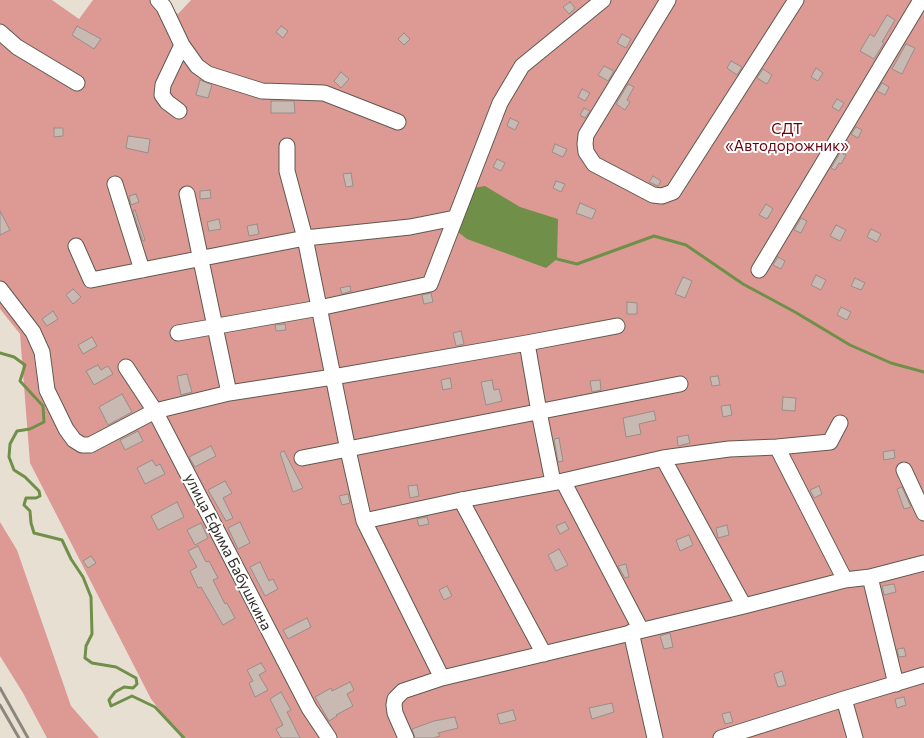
<!DOCTYPE html>
<html>
<head>
<meta charset="utf-8">
<style>
	body { margin:0 }
	canvas { display:block; background:#e8dfd3 }
</style>
</head>
<body>
<canvas width="924" height="738"></canvas>
<script>
const g = document.querySelector('canvas').getContext('2d');
g.lineJoin = 'round';
function fillPath(path, color) {
  g.fillStyle = color;
  g.fill(path, 'evenodd');
}
function toPath(rows) {
  const path = new Path2D();
  for (const r of rows) {
    path.moveTo(r[0], r[1]);
    for (let i = 2; i < r.length; i += 2) path.lineTo(r[i], r[i + 1]);
  }
  return path;
}
function stroke(path, color, width, dash) {
  g.strokeStyle = color;
  g.lineWidth = width;
  g.lineCap = dash ? 'butt' : 'round';
  g.setLineDash(dash || []);
  g.stroke(path);
}
function drawText(font, color, halo, rows, align = 'center') {
  g.font = font + ' Commissioner,sans-serif';
  g.lineWidth = 4;
  g.setLineDash([]);
  g.textBaseline = 'middle';
  g.strokeStyle = halo;
  g.fillStyle = color;
  for (const [text, x, y, turn = 0] of rows) {
    g.save();
    g.translate(x, y);
    g.rotate((+turn || 0) * Math.PI / 180);
    g.textAlign = isNaN(turn) ? turn : align;
    if (halo) g.strokeText(text, 0, 0);
    g.fillText(text, 0, 0);
    g.restore();
  }
}
const green = toPath([
	[0,0,52,0,79,19,93,0,157,0,178,14,191,0,924,0,924,738,182,738,151,699,30,463,20,334,0,309],
	[0,522,17,550,71,706,99,738,47,738,23,693,0,656]
]);
const water = toPath([
	[485,186,520,207,558,219,557,259,546,268,467,239,458,232,473,188]
]);
const stream = toPath([
	[557,259,577,264,654,236,686,245,743,284,795,312,850,345,891,363,924,372],
	[0,353,14,357,25,365,20,381,43,406,44,422,30,429,17,431,10,444,9,457,14,470,25,477,39,491,40,496,36,498,26,498,24,505,30,511,31,523,34,533,62,540,71,559,83,577,91,597,92,634,86,646,85,658,92,663,116,667,136,678,137,684,133,688,124,687,115,692,109,700,111,706,132,696,155,707,184,738]
]);
const building = toPath([
	[570,2,575,8,569,14,563,7,570,2],
	[887,15,895,20,882,42,884,43,874,59,860,51,870,34,874,37,887,15],
	[77,26,101,39,94,49,72,35,77,26],
	[281,26,288,31,283,38,276,32,281,26],
	[404,33,410,39,404,45,398,39,404,33],
	[622,34,631,39,626,48,617,43,622,34],
	[906,44,915,48,902,74,892,69,906,44],
	[731,61,742,67,737,75,727,68,731,61],
	[604,66,614,71,608,81,598,75,604,66],
	[816,68,823,73,818,81,811,77,816,68],
	[763,69,772,75,767,84,757,78,763,69],
	[341,72,349,79,341,88,334,81,341,72],
	[200,80,212,85,208,98,196,95,200,80],
	[882,83,889,87,885,95,877,91,882,83],
	[628,84,634,87,627,100,630,102,625,110,616,104,628,84],
	[582,89,590,93,585,101,578,97,582,89],
	[837,99,844,103,839,111,832,107,837,99],
	[271,101,294,101,295,113,271,113,271,101],
	[584,108,590,111,585,118,580,115,584,108],
	[510,118,519,122,515,130,507,126,510,118],
	[856,127,862,130,858,138,851,134,856,127],
	[54,128,63,128,63,136,54,137,54,128],
	[128,136,150,139,148,153,126,148,128,136],
	[847,141,849,142,843,154,846,155,841,164,839,163,835,170,831,168,847,141],
	[555,144,567,149,563,157,552,152,555,144],
	[497,159,505,163,501,171,493,167,497,159],
	[351,173,353,186,346,187,343,174,351,173],
	[653,176,661,181,658,186,649,182,653,176],
	[556,181,565,184,561,192,553,188,556,181],
	[210,190,211,198,200,199,200,191,210,190],
	[136,194,139,202,131,205,129,196,136,194],
	[580,203,596,210,592,219,576,213,580,203],
	[766,204,773,209,767,219,759,215,766,204],
	[135,210,145,240,143,241,133,211,135,210],
	[0,211,10,230,0,235,0,211],
	[801,218,807,221,801,233,794,230,801,218],
	[219,219,221,229,209,231,207,222,219,219],
	[257,224,259,234,249,236,247,226,257,224],
	[836,225,846,230,840,241,830,236,836,225],
	[871,229,881,234,877,242,867,237,871,229],
	[778,257,785,261,781,269,773,265,778,257],
	[816,275,826,280,821,290,811,285,816,275],
	[683,277,692,281,685,298,675,294,683,277],
	[855,278,865,283,861,290,851,286,855,278],
	[350,286,351,291,342,294,340,288,350,286],
	[73,289,81,297,73,304,66,295,73,289],
	[431,293,433,302,424,304,422,295,431,293],
	[627,302,637,303,637,314,627,314,627,302],
	[841,307,851,312,847,320,837,315,841,307],
	[53,311,58,319,47,326,42,319,53,311],
	[285,324,286,330,276,331,275,325,285,324],
	[461,331,464,344,456,346,453,333,461,331],
	[92,337,97,346,83,354,78,345,92,337],
	[98,365,101,370,108,366,113,374,94,385,86,371,98,365],
	[187,374,192,392,181,395,177,376,187,374],
	[718,376,720,385,712,386,710,377,718,376],
	[450,378,452,388,443,390,441,380,450,378],
	[492,380,494,390,499,389,502,401,486,405,481,382,492,380],
	[600,380,601,390,592,392,590,381,600,380],
	[122,394,132,412,108,425,99,407,122,394],
	[783,397,796,398,795,411,782,410,783,397],
	[730,405,732,415,723,417,721,406,730,405],
	[654,411,656,420,639,424,641,434,626,437,623,418,654,411],
	[138,431,143,441,125,450,120,440,138,431],
	[688,435,690,443,678,446,677,437,688,435],
	[559,438,563,461,558,462,554,439,559,438],
	[211,446,216,456,195,467,189,457,211,446],
	[894,450,895,458,884,460,883,452,894,450],
	[284,451,303,488,293,492,280,453,284,451],
	[152,460,156,466,160,464,165,474,145,484,137,468,152,460],
	[225,481,232,493,223,498,233,518,226,521,208,490,225,481],
	[417,485,419,496,410,498,408,486,417,485],
	[819,486,822,494,814,498,810,490,819,486],
	[902,487,911,507,904,509,897,489,902,487],
	[348,494,350,503,342,505,339,496,348,494],
	[177,502,184,517,158,530,151,516,177,502],
	[427,517,429,524,419,526,417,519,427,517],
	[240,522,250,543,238,549,228,528,240,522],
	[565,522,569,529,560,534,556,526,565,522],
	[201,523,208,538,195,545,187,530,201,523],
	[727,525,729,535,718,538,716,528,727,525],
	[689,535,693,545,680,551,676,540,689,535],
	[198,546,206,562,209,561,218,578,213,580,225,604,227,603,235,618,223,625,201,587,198,588,190,571,197,567,188,551,198,546],
	[559,549,568,565,556,571,548,555,559,549],
	[91,556,96,563,88,568,83,561,91,556],
	[260,562,269,581,273,579,278,589,265,596,250,567,260,562],
	[626,564,629,577,625,578,618,566,626,564],
	[894,584,896,592,884,595,882,586,894,584],
	[447,586,452,596,444,600,439,590,447,586],
	[307,618,311,627,288,639,283,630,307,618],
	[670,633,673,647,664,649,660,636,670,633],
	[904,648,906,656,899,657,897,649,904,648],
	[261,663,266,671,259,675,268,690,255,697,249,683,253,681,247,670,261,663],
	[782,671,786,685,778,687,774,674,782,671],
	[350,682,354,690,347,694,353,706,336,715,337,716,329,721,315,697,331,688,332,691,350,682],
	[281,692,291,710,287,712,300,738,281,738,276,729,283,725,270,699,281,692],
	[904,697,906,705,897,708,895,699,904,697],
	[612,703,614,712,592,719,589,708,612,703],
	[513,710,516,720,500,724,497,714,513,710],
	[730,712,733,722,725,724,722,714,730,712],
	[455,717,458,728,438,733,440,736,433,738,415,738,412,729,434,721,455,717]
]);
const minor = toPath([
	[158,0,164,7,182,45,163,85,162,95,167,102,179,111],
	[668,0,586,135,585,144,586,152,594,164,653,195,662,196,673,192,796,0],
	[0,32,17,47,77,83],
	[182,45,197,66,208,74,262,91,324,93,398,122],
	[287,146,287,171,305,238,410,227,455,218],
	[115,184,142,270],
	[187,194,229,393],
	[76,246,91,280,305,238,348,450,364,521,442,678],
	[759,270,921,0],
	[0,289,33,332,42,352,47,390,66,429,74,440,82,445,90,445,155,411,229,393,333,377,527,343,617,326],
	[178,333,319,308,430,284,500,103,522,66,603,0],
	[527,343,539,412,553,482],
	[126,367,155,411,309,708,329,738],
	[777,447,845,580],
	[302,458,680,384],
	[663,458,744,606],
	[904,470,924,513],
	[563,481,641,630],
	[461,500,544,654],
	[364,521,461,500,563,481,663,458,729,449,777,447,830,442,840,423],
	[870,577,896,684],
	[631,632,655,738],
	[844,699,855,738],
	[406,738,395,713,394,705,395,699,403,691,442,678,744,606,845,580,870,577,924,563],
	[721,738,844,699,924,675]
]);
const rail = toPath([
	[0,688,28,738],
	[0,705,19,738]
]);
const parkNames = [
	["СДТ",787,129],
	["«Автодорожник»",787,146]
];
const streetNames = [
	["улица Ефима Бабушкина",228,552,63]
];
fillPath(green, '#dd9a95');
fillPath(water, '#70904a');
stroke(stream, '#70904a', 3);
fillPath(building, '#c8bab3');
stroke(building, '#9a8d86', 1);
stroke(minor, '#61594f', 17);
stroke(minor, '#fff', 15);
stroke(rail, '#8c867e', 3);
drawText('15px', '#69000e', '#fff', parkNames);
drawText('15px', '#312d29', '#fff', streetNames);
</script>
</body>
</html>
